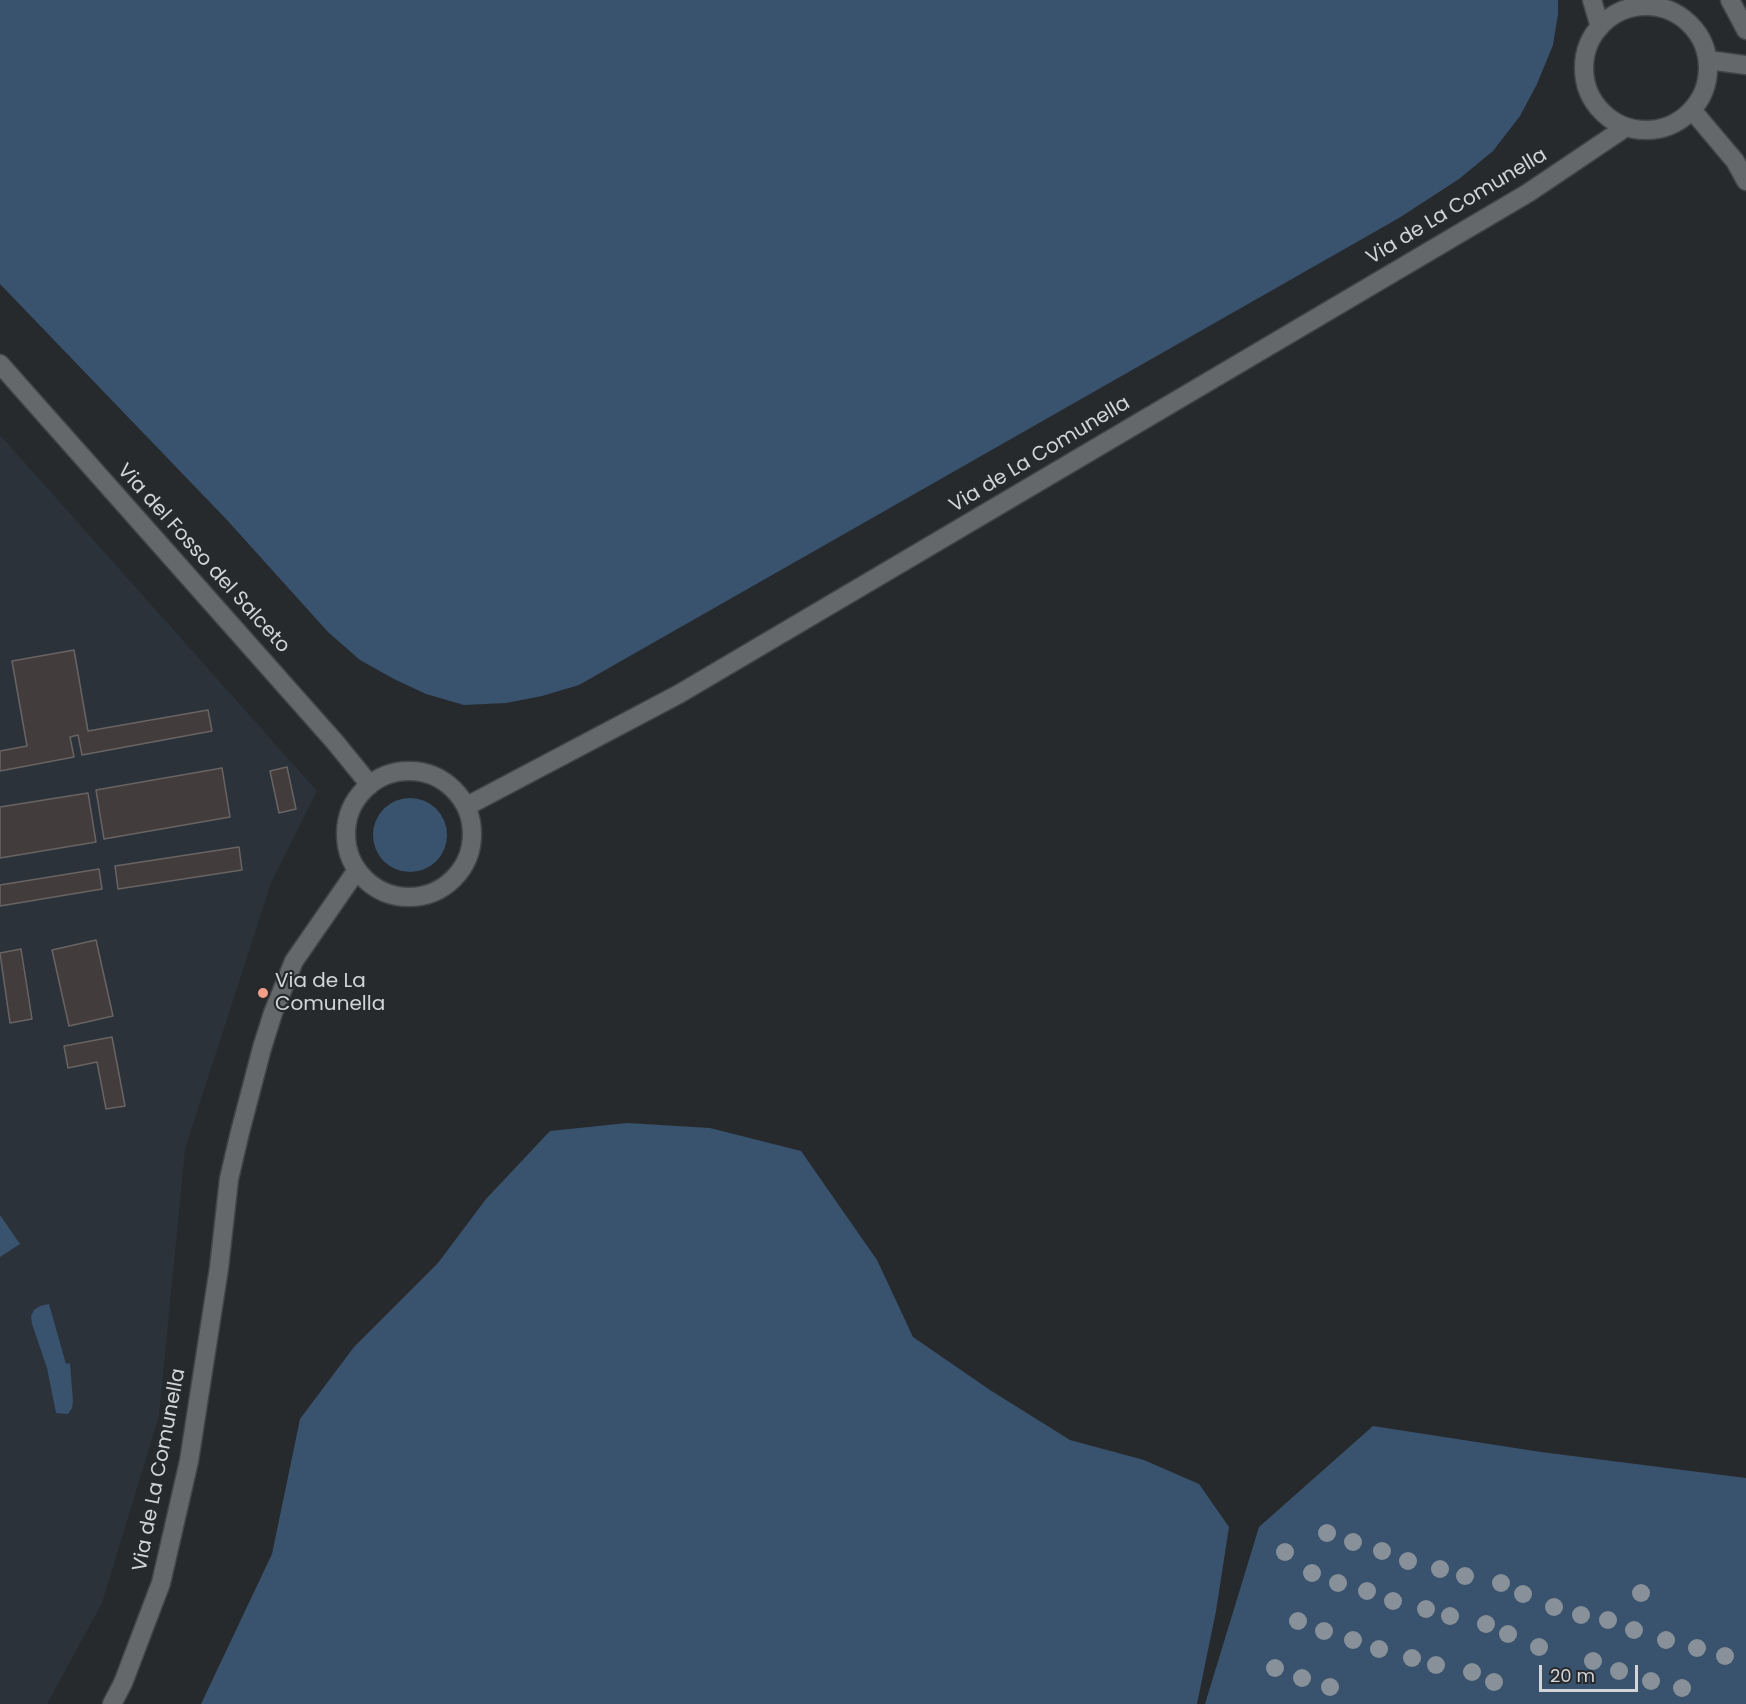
<!DOCTYPE html>
<html>
<head>
<meta charset="utf-8">
<style>
	body { margin:0 }
	#map { position:relative; width:1746px; height:1704px; overflow:hidden; background:#272a2d; font-family:Poppins,sans-serif }
	canvas { display:block }
	.scale { position:absolute; left:1539px; top:1665px; width:99px; height:27px; box-sizing:border-box; border:3px solid #d3d4d7; border-top:0; padding-left:8px; font-size:18px; line-height:21px; white-space:nowrap; color:#d3d4d7; -webkit-text-stroke:4px #272a2d; paint-order:stroke }
</style>
</head>
<body>
<div id="map">
<canvas width="1746" height="1704"></canvas>
<div class="scale">20 m</div>
</div>
<script>
const g = document.querySelector('canvas').getContext('2d');
g.lineJoin = 'round';
function fillPath(path, color) {
  g.fillStyle = color;
  g.fill(path, 'evenodd');
}
function toPath(rows) {
  const path = new Path2D();
  for (const r of rows) {
    if (r.length === 3) {
      path.moveTo(r[0] + r[2], r[1]);
      path.arc(r[0], r[1], r[2], 0, 2 * Math.PI);
      continue;
    }
    path.moveTo(r[0], r[1]);
    for (let i = 2; i < r.length; i += 2) path.lineTo(r[i], r[i + 1]);
  }
  return path;
}
function stroke(path, color, width, dash) {
  g.strokeStyle = color;
  g.lineWidth = width;
  g.lineCap = dash ? 'butt' : 'round';
  g.setLineDash(dash || []);
  g.stroke(path);
}
function drawText(font, color, halo, rows, align = 'center') {
  g.font = font + ' Poppins,sans-serif';
  g.lineWidth = 4.5;
  g.setLineDash([]);
  g.textBaseline = 'middle';
  g.strokeStyle = halo;
  g.fillStyle = color;
  for (const [text, x, y, turn = 0] of rows) {
    g.save();
    g.translate(x, y);
    g.rotate((+turn || 0) * Math.PI / 180);
    g.textAlign = isNaN(turn) ? turn : align;
    if (halo) g.strokeText(text, 0, 0);
    g.fillText(text, 0, 0);
    g.restore();
  }
}
const built = toPath([
	[0,435,317,791,271,883,185,1149,159,1416,102,1603,47,1704,0,1704]
]);
const green = toPath([
	[0,0,1558,0,1558,14,1553,45,1537,84,1520,116,1493,151,1459,179,1399,218,579,685,542,696,506,703,464,705,426,694,394,679,360,660,328,632,227,520,0,284],
	[410,835,37],
	[627,1123,710,1128,801,1151,877,1260,913,1337,990,1390,1070,1440,1144,1460,1199,1484,1229,1527,1216,1611,1197,1704,201,1704,272,1554,300,1419,354,1347,438,1263,486,1199,550,1131],
	[0,1215,20,1244,0,1257],
	[49,1304,66,1364,70,1363,73,1401,72,1408,68,1414,56,1413,47,1368,32,1324,31,1316,34,1310,40,1306],
	[1373,1426,1541,1452,1746,1478,1746,1704,1205,1704,1259,1527]
]);
const building = toPath([
	[74,650,88,731,208,710,212,731,82,755,78,735,70,737,74,757,0,771,0,751,27,746,12,661,74,650],
	[287,767,296,809,279,813,270,771,287,767],
	[222,768,230,817,104,839,96,790,222,768],
	[88,793,96,842,0,858,0,807,88,793],
	[239,847,242,870,118,889,115,866,239,847],
	[99,869,102,889,0,906,0,885,99,869],
	[96,940,113,1016,69,1026,52,950,96,940],
	[21,949,32,1019,10,1023,0,953,21,949],
	[112,1037,125,1106,106,1109,97,1062,68,1068,64,1046,112,1037]
]);
const minor = toPath([
	[1592,0,1600,27],
	[1730,0,1746,30],
	[1646,68,62],
	[1708,60,1746,65],
	[1692,110,1735,161,1746,181],
	[0,364,335,742,370,785],
	[409,834,63],
	[467,806,679,694,1528,193,1626,127],
	[112,1704,123,1683,161,1583,189,1461,219,1268,229,1179,240,1132,262,1048,273,1013,294,961,357,870]
]);
const trees = [
	[1327,1533],
	[1353,1542],
	[1382,1551],
	[1285,1552],
	[1408,1561],
	[1440,1569],
	[1312,1573],
	[1465,1576],
	[1338,1583],
	[1501,1583],
	[1367,1591],
	[1641,1593],
	[1523,1594],
	[1393,1601],
	[1554,1607],
	[1426,1609],
	[1581,1615],
	[1450,1616],
	[1608,1620],
	[1298,1621],
	[1486,1624],
	[1634,1630],
	[1324,1631],
	[1508,1634],
	[1353,1640],
	[1666,1640],
	[1539,1647],
	[1697,1648],
	[1379,1649],
	[1725,1656],
	[1412,1658],
	[1593,1661],
	[1436,1665],
	[1275,1668],
	[1619,1671],
	[1472,1672],
	[1302,1678],
	[1651,1681],
	[1494,1682],
	[1330,1687],
	[1682,1688]
];
const markers = [
	[263,993,6,"#f49e87"]
];
const streetNames = [
	["Via de La Comunella",1457,207,-31],
	["Via de La Comunella",1040,455,-31],
	["Via del Fosso del Salceto",203,559,48],
	["Via de La Comunella",160,1470,-79]
];
const poiNames = [
	["Via de La",275,982],
	["Comunella",275,1005]
];
fillPath(built, '#2b323a');
fillPath(green, '#39526d');
fillPath(building, '#423d3c');
stroke(building, '#696463', 1.5);
stroke(minor, '#434447', 21);
stroke(minor, '#64686b', 18);
g.fillStyle = '#88919a';
for (const [x, y] of trees) {
  g.beginPath();
  g.arc(x, y, 9, 0, 2 * Math.PI);
  g.fill();
}
for (const [x, y, r, color] of markers) {
  const dot = new Path2D();
  dot.arc(x, y, r, 0, 2 * Math.PI);
  g.fillStyle = color;
  g.fill(dot);
  stroke(dot, '#272a2d', 2);
}
drawText('20px', '#d3d4d7', '#272a2d', streetNames);
drawText('20px', '#d3d4d7', '#272a2d', poiNames, 'left');
</script>
</body>
</html>
